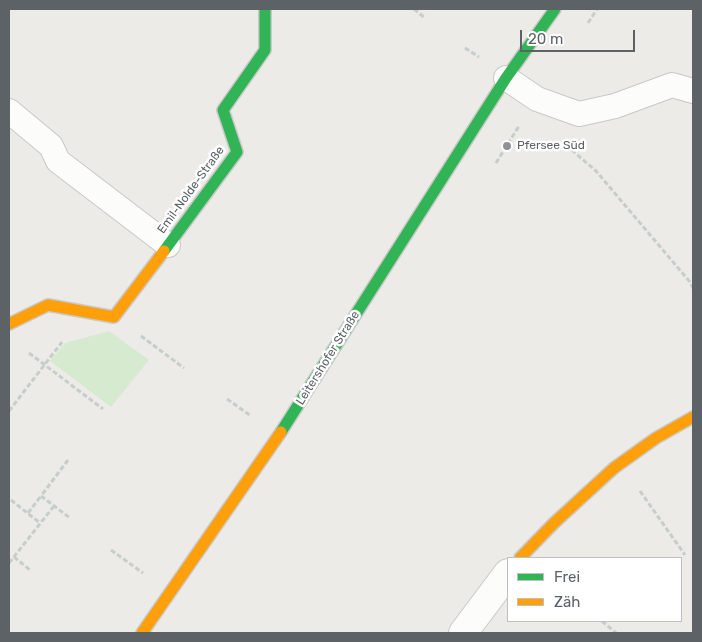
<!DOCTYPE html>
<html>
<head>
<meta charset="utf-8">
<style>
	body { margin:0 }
	#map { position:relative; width:702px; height:642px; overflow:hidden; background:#edebe7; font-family:Rubik,sans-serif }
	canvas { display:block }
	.frame { position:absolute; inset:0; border:10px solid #5c6266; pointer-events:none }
	.legend { position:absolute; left:507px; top:557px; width:175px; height:65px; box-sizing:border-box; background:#fff; border:1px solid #bec0c2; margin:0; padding:6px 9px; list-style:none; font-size:15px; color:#5c6266 }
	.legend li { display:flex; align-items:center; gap:10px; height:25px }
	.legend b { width:25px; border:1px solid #bec0c2 }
	.scale { position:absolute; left:520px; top:30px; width:115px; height:22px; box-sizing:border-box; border:2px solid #5c6266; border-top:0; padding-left:6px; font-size:15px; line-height:18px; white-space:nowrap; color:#5c6266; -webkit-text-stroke:4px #fff; paint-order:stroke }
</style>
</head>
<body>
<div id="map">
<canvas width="702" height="642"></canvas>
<div class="frame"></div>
<ul class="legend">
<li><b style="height:6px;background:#30b455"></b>Frei</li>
<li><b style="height:6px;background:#ff9f0a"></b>Zäh</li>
</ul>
<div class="scale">20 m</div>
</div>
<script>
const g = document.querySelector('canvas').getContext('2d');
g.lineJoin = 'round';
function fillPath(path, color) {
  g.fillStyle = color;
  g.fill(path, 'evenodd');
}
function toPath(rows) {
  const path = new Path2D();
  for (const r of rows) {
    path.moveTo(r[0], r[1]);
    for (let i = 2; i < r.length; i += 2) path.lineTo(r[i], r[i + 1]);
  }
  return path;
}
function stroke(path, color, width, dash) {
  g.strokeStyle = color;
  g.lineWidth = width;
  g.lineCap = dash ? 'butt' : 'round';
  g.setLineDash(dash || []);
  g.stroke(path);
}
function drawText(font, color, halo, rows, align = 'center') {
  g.font = font + ' Rubik,sans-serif';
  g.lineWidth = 5;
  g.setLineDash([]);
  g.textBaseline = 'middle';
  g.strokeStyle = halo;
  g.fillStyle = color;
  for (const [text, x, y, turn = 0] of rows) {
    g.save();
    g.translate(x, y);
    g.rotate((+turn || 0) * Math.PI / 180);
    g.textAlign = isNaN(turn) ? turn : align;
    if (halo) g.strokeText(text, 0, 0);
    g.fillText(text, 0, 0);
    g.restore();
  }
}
const green = toPath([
	[109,331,149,360,111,407,50,361,65,343]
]);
const path = toPath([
	[414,9,425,18],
	[588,23,597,9],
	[465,48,479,57],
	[566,145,596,171,690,282,693,288],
	[496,163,519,126],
	[141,336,184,368],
	[29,353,103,409],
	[227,399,251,416],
	[9,411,62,342],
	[68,460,41,496,70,518],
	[640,491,685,555],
	[11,500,40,523],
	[28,513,41,496],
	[111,550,143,573],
	[14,557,30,570],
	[9,563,54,506],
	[602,621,616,633]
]);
const lane = toPath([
	[506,78,537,99,579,114,615,106,672,85,693,91],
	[9,111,51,146,58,161,168,245]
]);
const street = toPath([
	[463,633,508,573]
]);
const fast = toPath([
	[164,251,237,152,223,110,265,50,265,9],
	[281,432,506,78,555,9]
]);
const slow = toPath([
	[9,324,48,305,114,317,164,251],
	[520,558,554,523,614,468,656,438,693,417],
	[142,633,281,432]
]);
const markers = [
	[507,146,5,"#8f9293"]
];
const poiNames = [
	["Pfersee Süd",517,146]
];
const streetNames = [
	["Emil-Nolde-Straße",191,190,-54],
	["Leitershofer Straße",328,358,-58]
];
fillPath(green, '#d6ead0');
stroke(lane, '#c8c8c7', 26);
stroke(street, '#c8c8c7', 30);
stroke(fast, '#c9c8c8', 14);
stroke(slow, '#c9c8c8', 14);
stroke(path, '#c6cec9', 3, [5, 2.5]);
stroke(lane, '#fcfcfb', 24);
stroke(street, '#fcfcfb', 28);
stroke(fast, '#30b455', 11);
stroke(slow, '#ff9f0a', 11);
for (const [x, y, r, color] of markers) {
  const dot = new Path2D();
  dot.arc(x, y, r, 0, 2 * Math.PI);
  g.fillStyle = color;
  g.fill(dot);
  stroke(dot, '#fff', 2);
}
drawText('12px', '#5c6266', '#fff', poiNames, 'left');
drawText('12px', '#5c6266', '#fff', streetNames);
</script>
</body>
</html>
